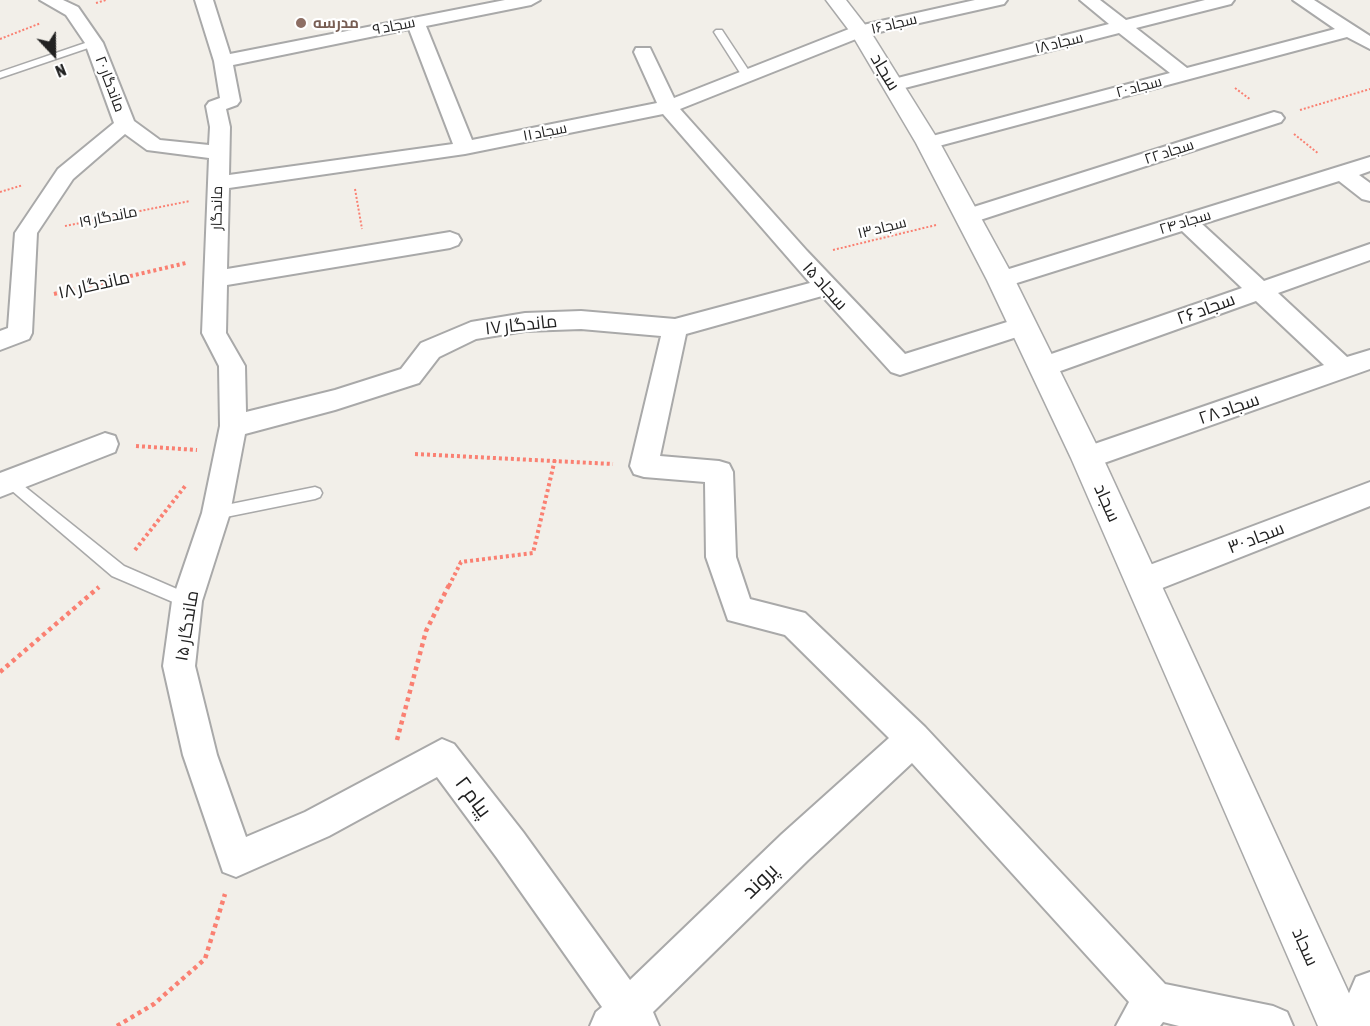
<!DOCTYPE html>
<html>
<head>
<meta charset="utf-8">
<style>
	body { margin:0 }
	#map { position:relative; width:1370px; height:1026px; overflow:hidden; background:#f2efe9; font-family:"Asap Condensed",sans-serif }
	canvas { display:block }
	.north { position:absolute; left:24px; top:24px; width:60px; height:60px; -webkit-text-stroke:4px #fff; paint-order:stroke; rotate:158deg; font-size:16px; font-weight:700; line-height:24px; text-align:center; color:#222 }
	.north::after { content:''; display:block; margin:auto; width:21px; height:27px; background:#222; clip-path:polygon(50% 0,100% 100%,50% 72%,0 100%) }
</style>
</head>
<body>
<div id="map">
<canvas width="1370" height="1026"></canvas>
<div class="north">N</div>
</div>
<script>
const g = document.querySelector('canvas').getContext('2d');
g.lineJoin = 'round';
function toPath(rows) {
  const path = new Path2D();
  for (const r of rows) {
    path.moveTo(r[0], r[1]);
    for (let i = 2; i < r.length; i += 2) path.lineTo(r[i], r[i + 1]);
  }
  return path;
}
function stroke(path, color, width, dash) {
  g.strokeStyle = color;
  g.lineWidth = width;
  g.lineCap = dash ? 'butt' : 'round';
  g.setLineDash(dash || []);
  g.stroke(path);
}
function fillPath(path, color) {
  g.fillStyle = color;
  g.fill(path, 'evenodd');
}
function drawText(font, color, halo, rows, align = 'center') {
  g.font = font + ' "Asap Condensed",Cairo,sans-serif';
  g.lineWidth = 4.5;
  g.setLineDash([]);
  g.textBaseline = 'middle';
  g.strokeStyle = halo;
  g.fillStyle = color;
  for (const [text, x, y, turn = 0] of rows) {
    g.save();
    g.translate(x, y);
    g.rotate((+turn || 0) * Math.PI / 180);
    g.textAlign = isNaN(turn) ? turn : align;
    if (halo) g.strokeText(text, 0, 0);
    g.fillText(text, 0, 0);
    g.restore();
  }
}
const pathFar2 = toPath([
	[96,3,106,0],
	[0,39,41,23],
	[1235,88,1251,100],
	[1300,110,1370,89],
	[1294,134,1319,154],
	[355,189,362,229],
	[0,192,23,185],
	[65,226,190,201],
	[833,250,936,225]
]);
const pathFar1 = toPath([
	[54,294,186,263],
	[136,446,197,450],
	[415,454,613,464],
	[135,550,186,485],
	[449,586,461,562,533,553,555,459]
]);
const path = toPath([
	[0,672,99,587],
	[397,740,426,631,449,585],
	[117,1026,154,1004,205,959,225,894]
]);
const service = toPath([
	[716,30,722,30,753,77,752,79,744,79,714,32,716,30],
	[94,40,99,43,97,45,0,78,0,72,94,40],
	[9,474,124,566,193,596,195,601,193,606,187,608,112,576,4,484,2,480,4,476,9,474],
	[315,487,320,489,322,493,320,497,315,499,216,519,211,518,208,513,211,508,216,507,315,487]
]);
const minor = toPath([
	[40,0,63,0,78,7,103,43,134,121,160,140,209,145,210,127,206,106,209,102,220,98,214,61,195,0,213,0,230,54,505,0,540,0,531,5,426,26,472,140,657,103,634,52,636,48,650,48,674,98,854,27,975,0,1007,0,1004,4,866,35,680,109,807,251,905,354,1023,317,1032,320,1035,326,1032,332,900,375,891,372,822,296,686,334,660,456,719,461,729,464,733,472,736,557,750,599,805,613,925,727,1165,984,1273,1006,1287,1012,1293,1026,1179,1026,1163,1022,1160,1026,1116,1026,1129,1002,912,763,808,860,653,1012,659,1026,590,1026,596,1012,602,1007,497,858,437,777,329,836,236,877,223,872,183,755,163,666,172,601,202,513,220,426,219,366,202,333,209,158,147,150,125,134,73,179,37,233,32,333,29,339,0,350,0,331,8,328,15,233,58,169,114,123,85,43,66,15,40,0],
	[409,29,453,144,229,175,230,127,226,109,237,105,240,101,233,65,409,29],
	[663,114,810,283,675,319,581,311,525,313,471,322,421,343,401,369,335,390,246,412,245,366,226,333,227,285,450,248,458,245,461,240,458,235,450,232,227,269,229,188,465,154,663,114],
	[581,329,661,336,630,466,634,474,644,477,705,482,706,557,728,620,785,635,889,738,782,834,630,980,523,832,454,744,442,739,305,812,246,837,217,755,195,666,202,601,230,513,245,434,335,410,419,383,439,357,476,339,525,331,581,329],
	[1080,0,1100,0,1126,20,1205,0,1234,0,1231,4,1136,28,1187,68,1335,29,1293,0,1314,0,1370,36,1370,49,1347,37,935,147,921,147,918,143,921,139,1170,73,1119,33,893,91,883,85,886,81,1109,24,1080,0],
	[1274,112,1281,114,1284,118,1281,122,977,221,969,223,961,221,958,216,961,211,1274,112],
	[1370,157,1370,171,1359,175,1370,183,1370,201,1362,199,1339,181,1202,224,1264,281,1370,244,1370,260,1278,293,1347,357,1370,350,1370,369,1087,469,1077,466,1073,458,1077,450,1324,365,1256,301,1052,374,1043,377,1034,374,1030,367,1034,360,1242,288,1182,231,1001,288,993,286,989,280,993,274,1370,157],
	[105,433,115,436,118,444,115,452,0,497,0,473,105,433],
	[1370,482,1370,506,1142,596,1131,592,1127,582,1131,572,1370,482],
	[1370,972,1370,1026,1335,1026,1356,977,1370,972]
]);
const tertiary = toPath([
	[826,0,846,0,870,31,940,143,1015,280,1103,458,1364,1026,1318,1026,1071,458,987,280,916,143,851,33,826,0]
]);
const markers = [
	[301,23,6,"#8d6e63"]
];
const farEducationnames = [
	["مدرسه",313,23]
];
const farStreetnames = [
	["سجاد ۱۶",894,24,-13],
	["سجاد ۹",394,26,-11],
	["سجاد ۱۸",1059,43,-14],
	["ماندگار ۲۰",110,84,69],
	["سجاد ۲۰",1139,87,-15],
	["سجاد ۱۱",545,132,-11],
	["سجاد ۲۲",1169,152,-18],
	["ماندگار",217,208,-89],
	["ماندگار ۱۹",108,217,-11],
	["سجاد ۲۴",1185,222,-17],
	["سجاد ۱۳",882,228,-14]
];
const streetNames = [
	["سجاد",885,72,59],
	["ماندگار ۱۸",94,285,-13],
	["سجاد ۱۵",825,286,48],
	["سجاد ۲۶",1206,309,-20],
	["ماندگار ۱۷",521,325,-6],
	["سجاد ۲۸",1229,409,-19],
	["سجاد",1107,503,66],
	["سجاد ۳۰",1256,538,-21],
	["ماندگار ۱۵",187,626,-81],
	["سجاد",1305,947,66]
];
const nearStreetnames = [
	["پیام ۲",473,797,53],
	["پروند",760,881,-44]
];
stroke(service, '#a9a9a9', 3);
stroke(minor, '#a9a9a9', 4);
stroke(tertiary, '#a9a9a9', 3);
stroke(pathFar2, '#fa8072', 2, [2, 2]);
stroke(pathFar1, '#fa8072', 4, [3, 3]);
stroke(path, '#fa8072', 4.5, [4, 4]);
fillPath(service, '#fff');
fillPath(minor, '#fff');
fillPath(tertiary, '#fff');
for (const [x, y, r, color] of markers) {
  const dot = new Path2D();
  dot.arc(x, y, r, 0, 2 * Math.PI);
  g.fillStyle = color;
  g.fill(dot);
  stroke(dot, '#fff', 2);
}
drawText('bold 15px', '#785e54', '#fff', farEducationnames, 'left');
drawText('15px', '#222', '#fff', farStreetnames);
drawText('18px', '#222', '#fff', streetNames);
drawText('21px', '#222', '#fff', nearStreetnames);
</script>
</body>
</html>
